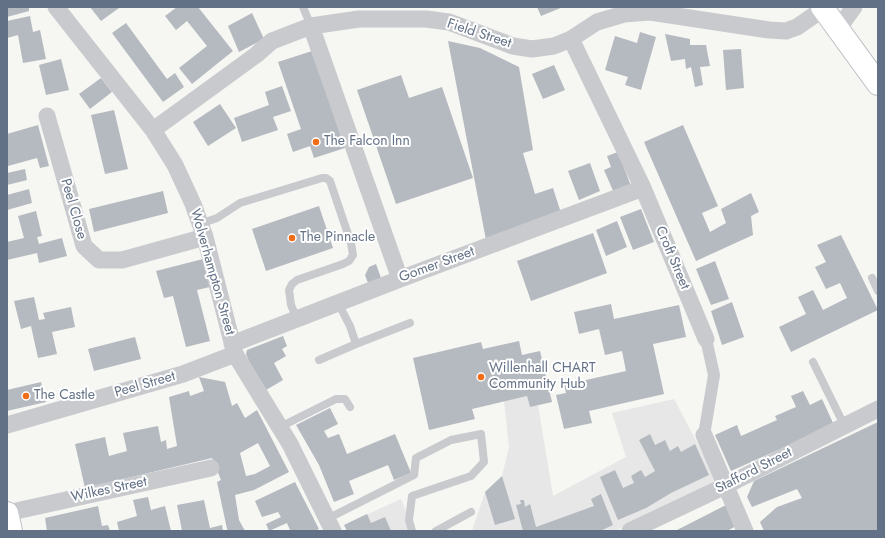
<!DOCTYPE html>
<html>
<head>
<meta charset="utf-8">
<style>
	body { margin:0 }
	#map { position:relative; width:885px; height:538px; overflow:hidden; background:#f6f6f2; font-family:Jost,sans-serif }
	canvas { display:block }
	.frame { position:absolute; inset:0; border:8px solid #637186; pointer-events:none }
</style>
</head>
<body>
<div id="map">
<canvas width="885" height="538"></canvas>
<div class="frame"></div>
</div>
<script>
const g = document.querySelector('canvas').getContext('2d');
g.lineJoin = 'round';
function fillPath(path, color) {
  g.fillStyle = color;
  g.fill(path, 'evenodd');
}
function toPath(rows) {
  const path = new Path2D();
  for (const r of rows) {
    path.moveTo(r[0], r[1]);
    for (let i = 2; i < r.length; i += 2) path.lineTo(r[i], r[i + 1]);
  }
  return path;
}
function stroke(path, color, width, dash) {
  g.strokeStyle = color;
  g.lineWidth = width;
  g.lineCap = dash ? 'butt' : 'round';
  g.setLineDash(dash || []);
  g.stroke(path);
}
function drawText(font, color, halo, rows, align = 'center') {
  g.font = font + ' Jost,sans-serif';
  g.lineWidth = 4;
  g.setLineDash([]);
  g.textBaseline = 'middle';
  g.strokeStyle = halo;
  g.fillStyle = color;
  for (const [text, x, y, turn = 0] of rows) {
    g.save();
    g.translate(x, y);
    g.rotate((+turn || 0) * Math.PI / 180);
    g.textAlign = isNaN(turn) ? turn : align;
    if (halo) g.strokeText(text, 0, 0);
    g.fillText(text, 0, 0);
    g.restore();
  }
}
const built = toPath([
	[527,396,530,407,538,405,553,496,626,457,612,413,674,399,717,480,648,516,615,531,472,531,485,492,502,476,509,447,504,401],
	[401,499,414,531,347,531,344,525]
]);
const building = toPath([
	[7,7,29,7,29,11,7,17],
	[90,7,118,7,119,8,101,21],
	[177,7,198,7,233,51,192,84,179,68,207,46,187,21,176,30,165,16],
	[537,7,563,7,541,16],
	[252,13,264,39,239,52,228,26],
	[30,16,33,32,40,30,46,59,23,63,18,35,7,38,7,21],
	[126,23,167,79,175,73,184,87,163,102,112,33],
	[640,32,656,37,641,90,625,85,628,77,605,70,615,36,637,43],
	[665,34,690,39,690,45,706,45,710,66,700,67,703,85,695,87,691,67,686,69,685,59,671,61],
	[448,41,480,48,519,67,533,150,523,153,535,194,553,188,561,213,486,240],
	[741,49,744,88,726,90,723,50],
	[312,51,345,148,314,158,310,146,293,152,287,134,301,129,278,62],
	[61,59,69,90,46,95,39,65],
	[554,65,565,90,543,99,532,74],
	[401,75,409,98,442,87,473,178,396,204,357,90],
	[101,78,112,92,90,109,79,94],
	[282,86,291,111,273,117,278,130,242,142,234,118,269,105,265,92],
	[220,104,236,128,208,146,193,122],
	[114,110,128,169,105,174,91,115],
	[38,125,49,166,40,168,37,158,8,166,7,134],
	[683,125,718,206,702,213,710,232,726,223,721,209,751,193,759,212,751,216,753,235,696,261,644,142],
	[618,152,631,186,614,193,604,170,611,167,607,156],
	[590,163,600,191,579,200,568,171],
	[25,169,27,180,7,185,7,173],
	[29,189,32,203,7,210,7,195],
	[163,191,168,213,94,232,89,209],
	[319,206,333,248,266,271,252,229],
	[641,209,654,242,633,250,620,217],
	[36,211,42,236,37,237,39,244,62,238,67,256,39,263,37,253,7,260,7,242,24,238,18,216],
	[617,221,627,247,606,256,596,230],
	[593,233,607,273,531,301,517,261],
	[841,235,878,310,791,352,779,327,806,314,798,297,813,290,823,310,847,298,840,283,826,289,815,267,826,262,817,245],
	[203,259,210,287,197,290,210,341,186,347,173,296,164,298,156,271],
	[715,261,729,299,711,305,696,269],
	[376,264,381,278,368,283,365,275,369,267],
	[34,297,39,320,45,319,43,313,71,307,75,327,52,332,57,354,38,358,31,326,21,329,14,301],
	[732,302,744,337,722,345,711,311],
	[611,304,614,319,679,305,686,337,653,344,664,394,589,411,592,423,564,429,556,395,566,393,564,385,626,371,622,351,605,355,599,329,579,334,574,312],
	[283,336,287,346,282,349,286,356,274,363,283,380,266,390,250,364,246,354,247,350],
	[135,337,141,359,94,371,88,349],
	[519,341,522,355,540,351,552,402,530,407,527,396,472,409,475,419,429,430,413,358,481,342,483,349],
	[199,377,225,382,232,406,237,403,245,418,257,410,289,472,254,490,235,495,239,520,245,531,228,531,227,529,217,482,221,480,212,458,85,488,75,444,105,437,109,456,127,451,123,433,158,426,161,442,166,440,167,449,177,446,169,397,189,391,190,396,204,391],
	[258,443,270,466,255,474,246,476,240,453],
	[41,382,46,402,7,411,7,390],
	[803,391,810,405,822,399,834,425,731,471,715,435,737,425,741,436,777,420,775,416,796,407,791,396],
	[330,408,338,424,324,431,328,438,339,434,347,454,395,434,411,473,394,480,388,465,349,481,354,494,334,502,319,465,296,425],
	[878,422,878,531,764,531,760,522,777,507,802,498,797,489,752,507,747,497,754,481],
	[650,434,655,445,665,440,670,451,678,446,681,452,695,444,709,475,671,493,646,508,618,520,600,477,615,470,623,488,634,483,631,476,641,470,645,477,655,471,639,440],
	[502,476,515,519,495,525,485,492],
	[295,482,319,529,315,531,287,531,290,530,287,523,269,531,266,524,281,517,278,512,262,517,255,501],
	[601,494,613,525,600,531,523,531,516,505,521,504,520,500,524,500,525,507,530,504,536,527,594,506,591,499],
	[148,497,151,510,165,506,171,531,119,531,117,522,137,516,133,500],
	[204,500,210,528,222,525,223,531,182,531,177,505],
	[726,505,736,526,727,531,675,531],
	[98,506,102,526,108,525,110,531,47,531,45,518],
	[367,514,371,523,385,517,391,531,347,531,344,525]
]);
const service = toPath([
	[303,7,311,26],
	[200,224,217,218,240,203,322,178,326,178,330,181,351,243,353,255,349,261,343,264,297,280,292,284,289,290,291,305,297,319],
	[872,278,878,291],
	[356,344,410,323],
	[319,360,356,344,350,326,338,303],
	[813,362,844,425],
	[280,427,336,399,345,399,350,407],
	[327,519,414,475,416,458,451,440,481,434,484,462,471,476,412,496,409,520,412,531],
	[436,531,471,512]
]);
const pedestrian = toPath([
	[704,435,714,375,706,339]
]);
const minor = toPath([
	[56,7,153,130,175,165,193,204,205,237,235,354,290,444,333,531],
	[311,26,400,279],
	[838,29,854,7],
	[571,39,643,188,706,339],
	[47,116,84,246,99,260,122,260,205,237],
	[153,130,256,55,272,41,311,26,359,19,426,19,449,22,513,46,532,49,554,46,571,39,597,22,624,14,650,12,769,30,786,31,797,27,823,9],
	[232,344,400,279,643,188],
	[7,425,183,374,235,354],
	[704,435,745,531],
	[7,513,211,468],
	[630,531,725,486,878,409]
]);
const secondary = toPath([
	[822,7,878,84],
	[7,513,11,531]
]);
const markers = [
	[316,142,4,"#f16d18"],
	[292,238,4,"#f16d18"],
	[481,377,4,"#f16d18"],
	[26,396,4,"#f16d18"]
];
const streetNames = [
	["Field Street",479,34,18],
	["Peel Close",73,209,74],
	["Croft Street",672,258,67],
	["Gomer Street",437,265,-20],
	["Wolverhampton Street",212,272,74],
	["Peel Street",145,385,-16],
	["Stafford Street",754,471,-27],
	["Wilkes Street",109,490,-12]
];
const poiNames = [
	["The Falcon Inn",324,142],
	["The Pinnacle",300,238],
	["Willenhall CHART",489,369],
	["Community Hub",489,385],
	["The Castle",34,396]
];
fillPath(built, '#e6e7e6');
fillPath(building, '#b5bac0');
stroke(secondary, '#bcbfc4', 24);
stroke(service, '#c8cace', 8);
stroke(pedestrian, '#c8cace', 12);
stroke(minor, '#c8cace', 17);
stroke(secondary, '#fff', 22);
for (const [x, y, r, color] of markers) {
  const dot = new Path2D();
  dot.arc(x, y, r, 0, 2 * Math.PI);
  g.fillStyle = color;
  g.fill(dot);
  stroke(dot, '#fff', 1.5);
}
drawText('14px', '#637186', '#fff', streetNames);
drawText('14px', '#637186', '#fff', poiNames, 'left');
</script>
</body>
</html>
